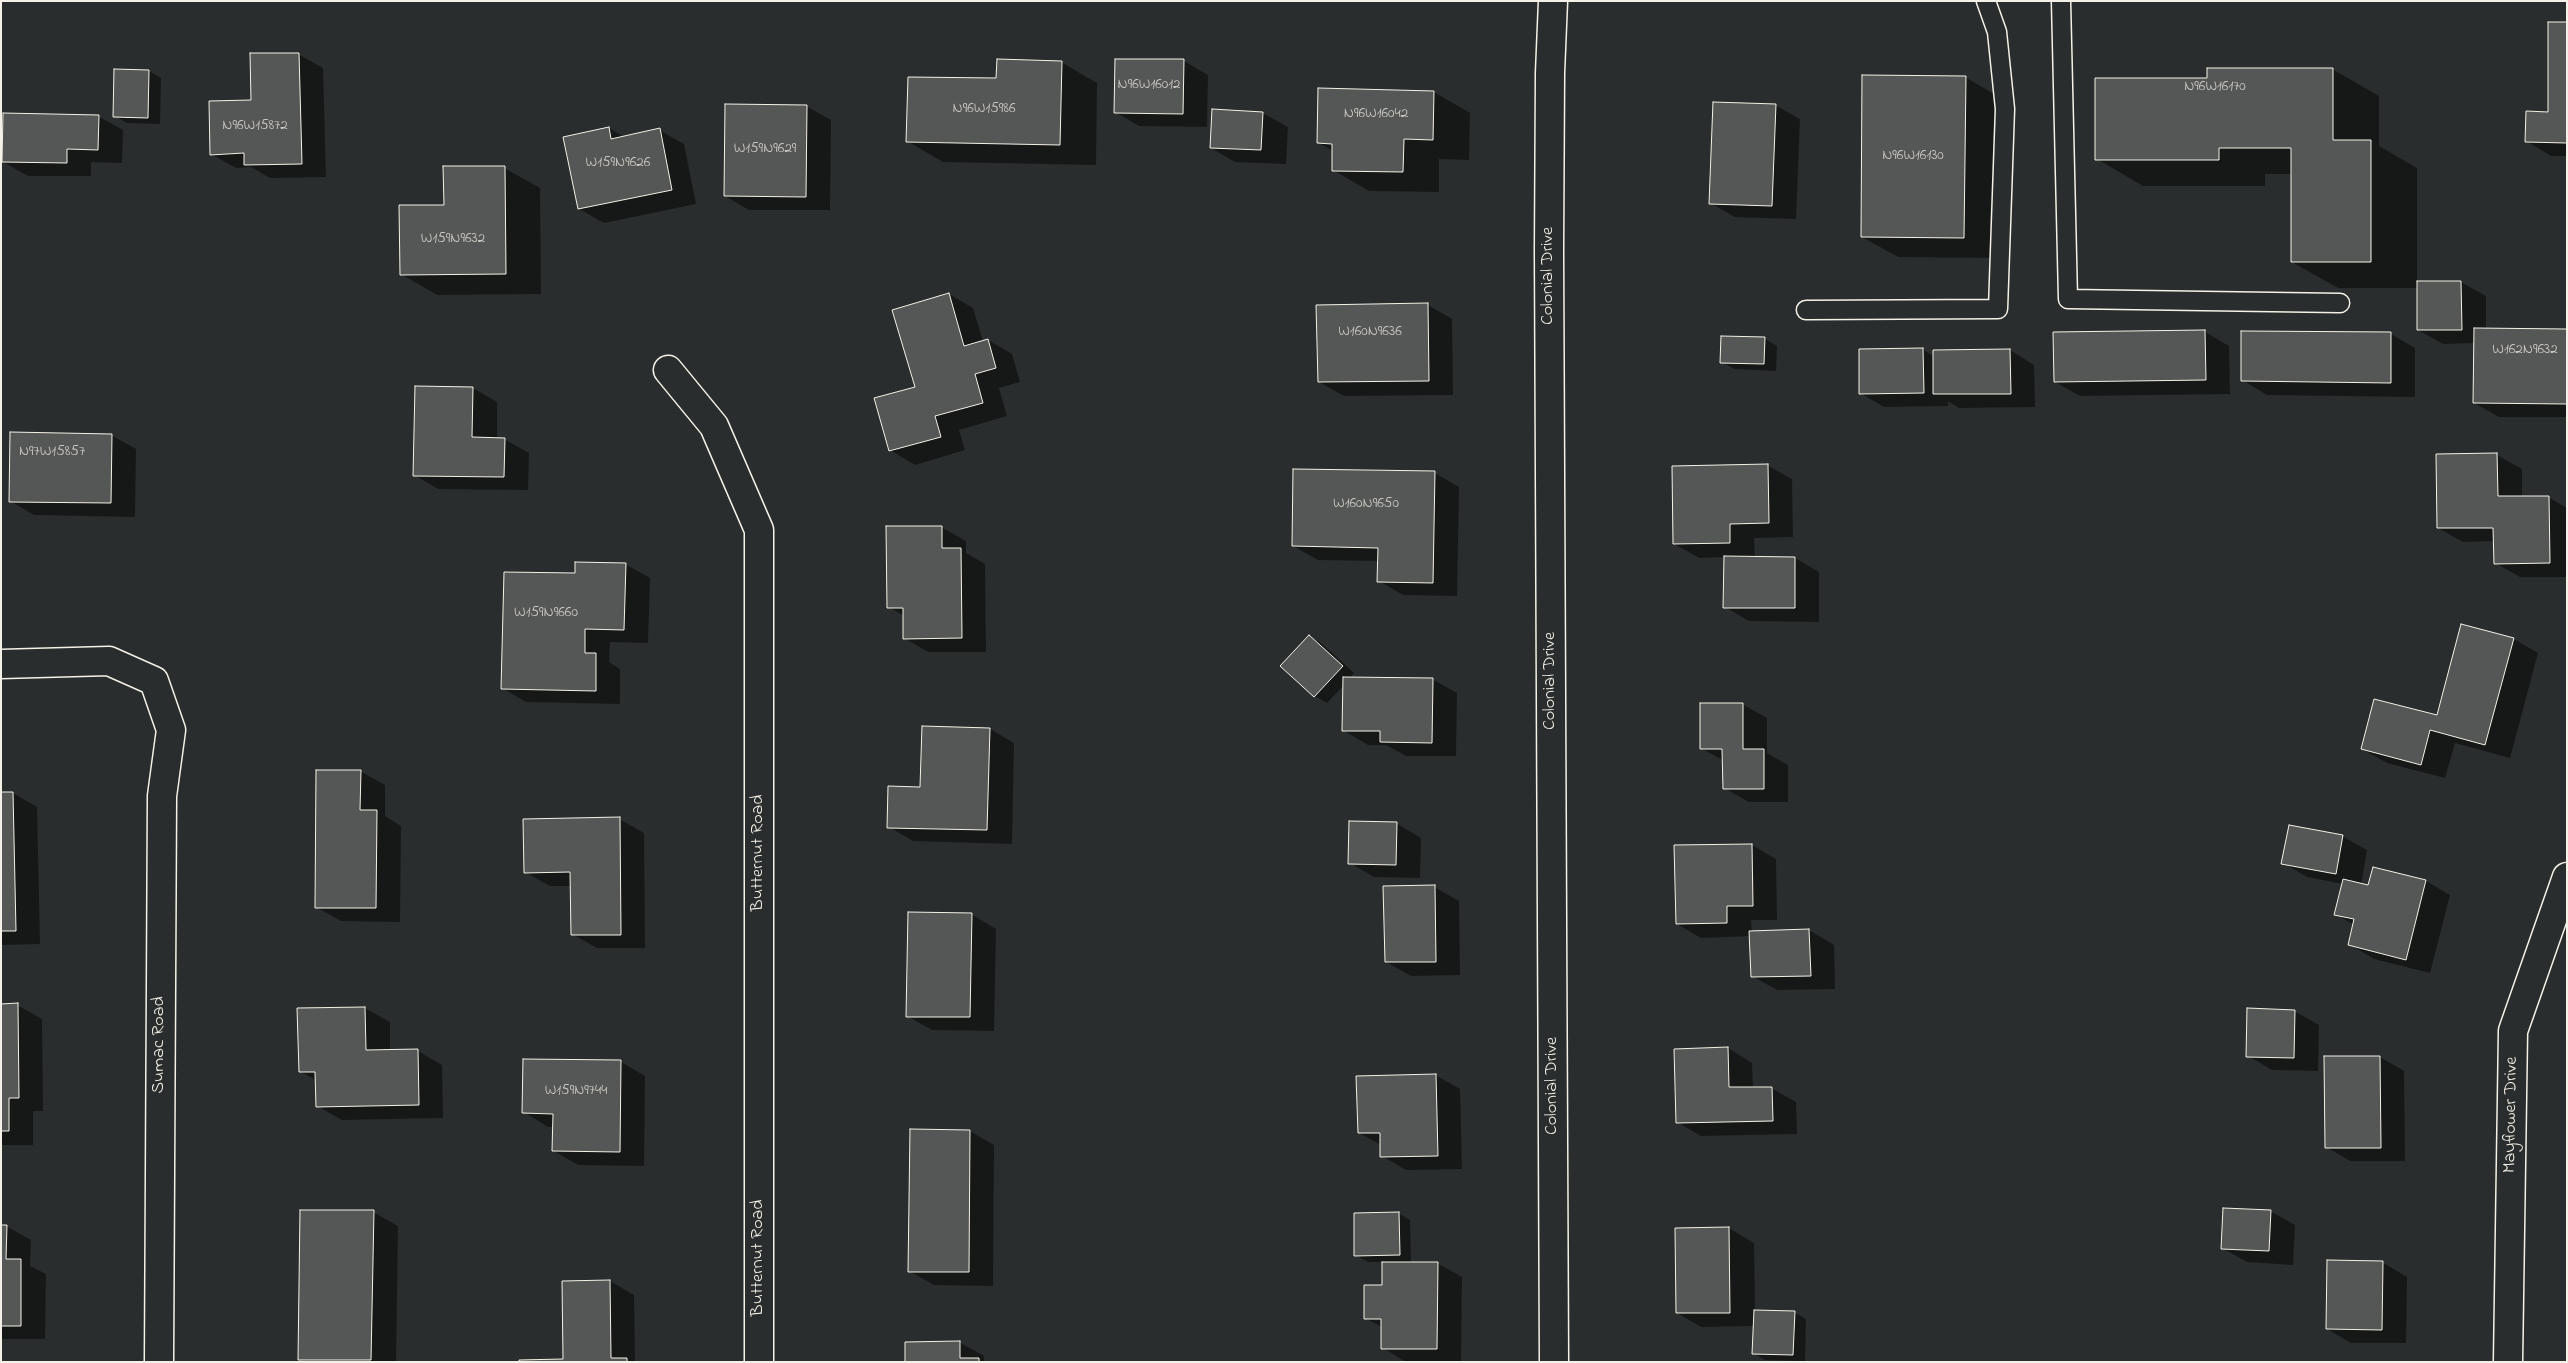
<!DOCTYPE html>
<html>
<head>
<meta charset="utf-8">
<style>
	body { margin:0 }
	#map { position:relative; width:2568px; height:1363px; overflow:hidden; background:#2a2d2e; font-family:"Indie Flower",sans-serif }
	canvas { display:block }
	.frame { position:absolute; inset:0; border:2px solid #f4f1e8; pointer-events:none }
</style>
</head>
<body>
<div id="map">
<canvas width="2568" height="1363"></canvas>
<div class="frame"></div>
</div>
<script>
const g = document.querySelector('canvas').getContext('2d');
g.lineJoin = 'round';
function fillPath(path, color) {
  g.fillStyle = color;
  g.fill(path, 'evenodd');
}
function toPath(rows) {
  const path = new Path2D();
  for (const r of rows) {
    path.moveTo(r[0], r[1]);
    for (let i = 2; i < r.length; i += 2) path.lineTo(r[i], r[i + 1]);
  }
  return path;
}
function stroke(path, color, width, dash) {
  g.strokeStyle = color;
  g.lineWidth = width;
  g.lineCap = dash ? 'butt' : 'round';
  g.setLineDash(dash || []);
  g.stroke(path);
}
function drawText(font, color, halo, rows, align = 'center') {
  g.font = font + ' "Indie Flower",sans-serif';
  g.lineWidth = 4;
  g.setLineDash([]);
  g.textBaseline = 'middle';
  g.strokeStyle = halo;
  g.fillStyle = color;
  for (const [text, x, y, turn = 0] of rows) {
    g.save();
    g.translate(x, y);
    g.rotate((+turn || 0) * Math.PI / 180);
    g.textAlign = isNaN(turn) ? turn : align;
    if (halo) g.strokeText(text, 0, 0);
    g.fillText(text, 0, 0);
    g.restore();
  }
}
const shadow = toPath([
	[2567,24,2567,156,2551,156,2526,141,2549,113],
	[298,54,323,68,326,177,270,178,251,167,236,168,211,154,252,102],
	[1184,61,1208,75,1207,127,1139,126,1115,112],
	[1061,62,1097,83,1096,165,943,162,907,141,997,79],
	[2332,69,2379,96,2379,146,2417,168,2417,282,2461,282,2486,296,2486,330,2567,330,2567,417,2499,417,2474,403,2475,343,2443,344,2418,330,2418,288,2338,288,2292,262,2292,174,2265,174,2265,186,2143,186,2097,159,2208,79],
	[149,71,161,78,160,124,127,123,115,116],
	[1965,77,2001,98,2000,258,1898,257,1862,237],
	[1434,92,1470,113,1469,160,1439,159,1439,192,1369,191,1333,170,1333,151,1319,143],
	[1775,105,1800,119,1796,219,1735,217,1710,203],
	[806,106,831,120,830,210,749,210,725,196],
	[1213,110,1263,113,1288,127,1286,164,1235,162,1211,148],
	[98,116,123,130,122,163,91,162,91,176,28,176,3,162],
	[609,128,624,137,659,130,684,144,696,204,604,223,579,209],
	[504,168,540,188,541,294,437,295,401,274],
	[949,294,973,308,983,341,988,340,1012,354,1020,382,999,388,1007,416,959,430,965,450,915,465,890,450,916,388],
	[1428,305,1452,319,1453,395,1344,396,1319,382],
	[2205,332,2229,346,2230,394,2080,396,2055,382],
	[2391,334,2415,348,2415,397,2267,395,2242,380],
	[1765,339,1777,346,1776,371,1734,369,1722,362],
	[1923,350,1934,356,2010,350,2034,365,2035,407,1959,408,1948,401,1948,406,1884,407,1860,393],
	[473,388,497,402,497,439,504,439,529,453,528,490,438,489,414,475],
	[111,435,136,449,135,517,34,515,10,501],
	[2437,455,2497,455,2522,469,2522,497,2548,497,2567,508,2567,577,2520,577,2495,563,2495,541,2463,542,2438,528],
	[1767,465,1792,479,1793,537,1754,538,1755,558,1795,558,1819,572,1819,622,1749,621,1725,607,1725,557,1699,558,1674,544],
	[1435,473,1459,487,1457,596,1403,595,1379,581,1379,561,1318,560,1293,546],
	[941,527,966,541,966,553,985,564,986,652,928,652,904,638,904,616,889,607],
	[625,564,650,578,648,643,610,642,609,662,620,669,620,704,526,702,502,688,576,575],
	[2462,626,2514,639,2538,653,2510,758,2455,743,2445,778,2387,763,2362,749,2438,717],
	[1309,636,1321,643,1354,673,1350,678,1432,679,1457,693,1456,756,1406,756,1386,745,1368,745,1343,730,1344,685,1327,703,1315,696,1282,666],
	[1742,704,1767,718,1767,753,1788,765,1788,802,1749,802,1724,788,1724,761,1701,748],
	[990,729,1014,743,1012,844,913,841,889,827],
	[360,771,385,785,385,816,401,826,400,922,341,921,316,907],
	[1,793,13,793,37,807,40,944,1,945],
	[619,819,644,833,645,948,597,948,572,934,572,886,550,886,525,872],
	[1396,823,1421,838,1420,878,1374,877,1350,863],
	[2342,836,2367,850,2361,885,2369,887,2374,868,2426,881,2450,895,2430,973,2374,959,2349,944,2354,925,2336,914,2343,884,2307,877,2283,863],
	[1752,845,1776,859,1777,920,1751,920,1752,932,1809,930,1834,945,1835,989,1777,990,1752,976,1751,936,1701,938,1677,924],
	[1434,887,1459,901,1460,975,1411,976,1386,962],
	[971,914,996,929,994,1031,932,1030,907,1016],
	[1,1005,17,1005,42,1019,43,1111,33,1111,33,1145,1,1145],
	[365,1008,390,1022,390,1051,418,1051,442,1065,443,1118,342,1120,317,1106,317,1081,300,1071,299,1010],
	[2294,1011,2319,1025,2318,1071,2272,1070,2248,1056],
	[1728,1048,1752,1063,1753,1088,1771,1088,1796,1102,1797,1134,1701,1136,1677,1122],
	[2380,1057,2404,1071,2405,1161,2350,1161,2326,1147],
	[621,1062,645,1076,644,1166,578,1165,554,1151,554,1127,548,1127,524,1112],
	[1435,1075,1460,1089,1462,1169,1406,1170,1382,1156,1381,1145,1359,1133],
	[970,1131,994,1145,993,1286,934,1285,909,1271],
	[2270,1211,2295,1225,2293,1265,2247,1262,2222,1248],
	[373,1212,398,1226,396,1362,304,1362,300,1359],
	[1398,1213,1410,1220,1411,1263,1437,1263,1462,1277,1461,1362,1406,1362,1383,1348,1383,1328,1365,1318,1383,1286,1383,1262,1368,1262,1356,1255],
	[1,1226,6,1226,31,1240,30,1266,46,1274,45,1339,1,1339],
	[1729,1228,1754,1243,1755,1311,1794,1312,1806,1319,1805,1361,1765,1360,1753,1353,1754,1326,1701,1327,1677,1313,1676,1229],
	[2382,1262,2407,1277,2406,1343,2351,1343,2327,1329],
	[610,1281,634,1295,635,1362,520,1362,564,1360],
	[959,1342,984,1356,984,1362,906,1362]
]);
const building = toPath([
	[2548,22,2567,22,2567,143,2525,142,2526,111,2548,112,2548,22],
	[250,53,299,53,302,164,244,165,244,153,210,155,209,101,251,100,250,53],
	[997,59,1062,61,1060,145,906,142,908,77,996,78,997,59],
	[1115,59,1184,59,1183,114,1114,113,1115,59],
	[2207,68,2333,68,2333,140,2371,140,2371,262,2291,262,2291,148,2219,148,2219,160,2095,160,2095,78,2207,78,2207,68],
	[114,69,149,70,148,118,113,117,114,69],
	[1862,75,1966,76,1964,238,1861,237,1862,75],
	[1318,88,1434,91,1433,140,1404,139,1403,172,1332,171,1332,144,1317,143,1318,88],
	[1713,102,1776,104,1772,206,1709,204,1713,102],
	[725,104,807,105,806,197,724,196,725,104],
	[1212,109,1263,112,1261,150,1210,148,1212,109],
	[3,113,99,115,98,150,67,149,67,163,2,162,3,113],
	[609,127,611,139,660,128,672,190,578,209,563,137,609,127],
	[443,166,505,166,506,274,400,275,399,205,444,205,443,166],
	[2417,281,2461,281,2462,330,2417,330,2417,281],
	[949,293,964,346,988,339,996,368,975,374,983,403,935,416,941,437,889,451,874,398,915,387,892,310,949,293],
	[1428,303,1429,381,1318,382,1316,305,1428,303],
	[2474,328,2567,329,2567,404,2473,403,2474,328],
	[2205,330,2206,380,2054,382,2053,332,2205,330],
	[2241,331,2391,332,2391,383,2241,381,2241,331],
	[1721,336,1765,337,1764,364,1720,363,1721,336],
	[1923,348,1924,393,1859,394,1859,349,1923,348],
	[2010,349,2011,394,1933,394,1933,350,2010,349],
	[415,386,473,387,472,437,505,438,504,477,413,476,415,386],
	[10,432,112,434,111,503,9,502,10,432],
	[2497,453,2498,496,2549,496,2550,563,2494,564,2493,528,2437,528,2436,454,2497,453],
	[1768,464,1769,523,1730,524,1730,543,1673,544,1672,466,1768,464],
	[1293,469,1435,471,1433,583,1377,582,1378,548,1292,546,1293,469],
	[886,526,942,526,942,548,961,548,962,638,903,639,903,608,887,608,886,526],
	[1724,556,1795,557,1795,608,1723,608,1724,556],
	[575,562,626,563,624,630,585,629,585,653,596,653,596,691,501,689,504,572,575,573,575,562],
	[2461,624,2514,638,2485,745,2430,730,2421,765,2361,749,2374,699,2437,715,2461,624],
	[1309,635,1343,666,1314,697,1280,666,1309,635],
	[1343,677,1433,678,1432,743,1380,742,1380,731,1342,731,1343,677],
	[1700,703,1743,703,1743,749,1764,749,1764,789,1723,789,1722,749,1700,749,1700,703],
	[922,726,990,728,987,830,887,828,888,786,920,787,922,726],
	[316,770,361,770,360,810,377,810,376,908,315,908,316,770],
	[1,792,13,792,16,931,1,931,1,792],
	[620,817,621,935,571,935,570,872,524,873,523,819,620,817],
	[1349,821,1397,822,1396,865,1348,864,1349,821],
	[2289,825,2343,835,2336,874,2281,864,2289,825],
	[1752,844,1753,906,1727,906,1727,923,1676,924,1674,845,1752,844],
	[2373,867,2426,880,2406,960,2348,945,2354,919,2334,915,2343,879,2368,885,2373,867],
	[1435,885,1436,962,1385,962,1383,886,1435,885],
	[908,912,972,913,970,1017,906,1017,908,912],
	[1809,929,1811,976,1751,977,1749,931,1809,929],
	[18,1003,19,1098,9,1098,9,1131,1,1131,1,1004,18,1003],
	[365,1007,366,1050,418,1049,419,1105,316,1107,315,1072,299,1072,297,1008,365,1007],
	[2247,1008,2295,1010,2294,1058,2246,1057,2247,1008],
	[1728,1047,1729,1087,1772,1087,1773,1121,1676,1123,1674,1049,1728,1047],
	[2324,1056,2380,1056,2381,1148,2325,1148,2324,1056],
	[523,1059,621,1060,620,1152,552,1151,553,1114,522,1113,523,1059],
	[1436,1074,1438,1156,1380,1157,1380,1133,1358,1133,1356,1076,1436,1074],
	[910,1129,970,1130,969,1272,908,1272,910,1129],
	[2223,1208,2271,1210,2269,1251,2221,1249,2223,1208],
	[300,1210,374,1210,371,1360,298,1360,300,1210],
	[1399,1212,1400,1255,1354,1256,1354,1213,1399,1212],
	[1,1225,7,1225,6,1259,21,1259,21,1326,1,1326,1,1225],
	[1729,1227,1730,1313,1676,1313,1675,1228,1729,1227],
	[2327,1260,2383,1261,2382,1330,2326,1329,2327,1260],
	[1382,1262,1438,1262,1437,1349,1381,1349,1381,1319,1364,1319,1364,1285,1382,1285,1382,1262],
	[610,1280,611,1358,627,1358,627,1362,519,1362,519,1360,563,1359,562,1281,610,1280],
	[1754,1310,1795,1311,1793,1355,1752,1354,1754,1310],
	[960,1341,960,1358,979,1358,979,1362,905,1362,905,1342,960,1341]
]);
const service = toPath([
	[2061,1,2068,299,2340,303],
	[1806,310,1998,309,2005,109,1997,32,1986,1]
]);
const minor = toPath([
	[1553,1,1550,73,1549,250,1554,1362],
	[668,370,714,426,759,530,759,1362],
	[1,664,109,661,154,681,171,730,162,796,159,1362],
	[2508,1362,2513,1031,2567,877]
]);
const numberNames = [
	["N96W16012",1149,86],
	["N96W16170",2215,88],
	["N96W15986",984,110],
	["N96W16042",1376,115],
	["N96W15872",255,127],
	["W159N9629",765,150],
	["N96W16130",1913,157],
	["W159N9626",618,164],
	["W159N9632",453,240],
	["W160N9636",1370,333],
	["W162N9632",2525,351],
	["N97W15857",52,453],
	["W160N9650",1366,505],
	["W159N9660",546,614],
	["W159N9744",576,1092]
];
const streetNames = [
	["Colonial Drive",1549,276,-90],
	["Colonial Drive",1551,681,-90],
	["Butternut Road",759,853,-90],
	["Sumac Road",160,1045,-90],
	["Colonial Drive",1553,1086,-90],
	["Mayflower Drive",2512,1115,-89],
	["Butternut Road",759,1258,-90]
];
fillPath(shadow, '#0007');
fillPath(building, '#555756');
stroke(building, '#f4f1e8', 1);
stroke(service, '#f4f1e8', 21);
stroke(minor, '#f4f1e8', 31);
stroke(service, '#2a2d2e', 18);
stroke(minor, '#2a2d2e', 28);
drawText('15px', '#cccac4', null, numberNames);
drawText('18px', '#f4f1e8', '#2a2d2e', streetNames);
</script>
</body>
</html>
